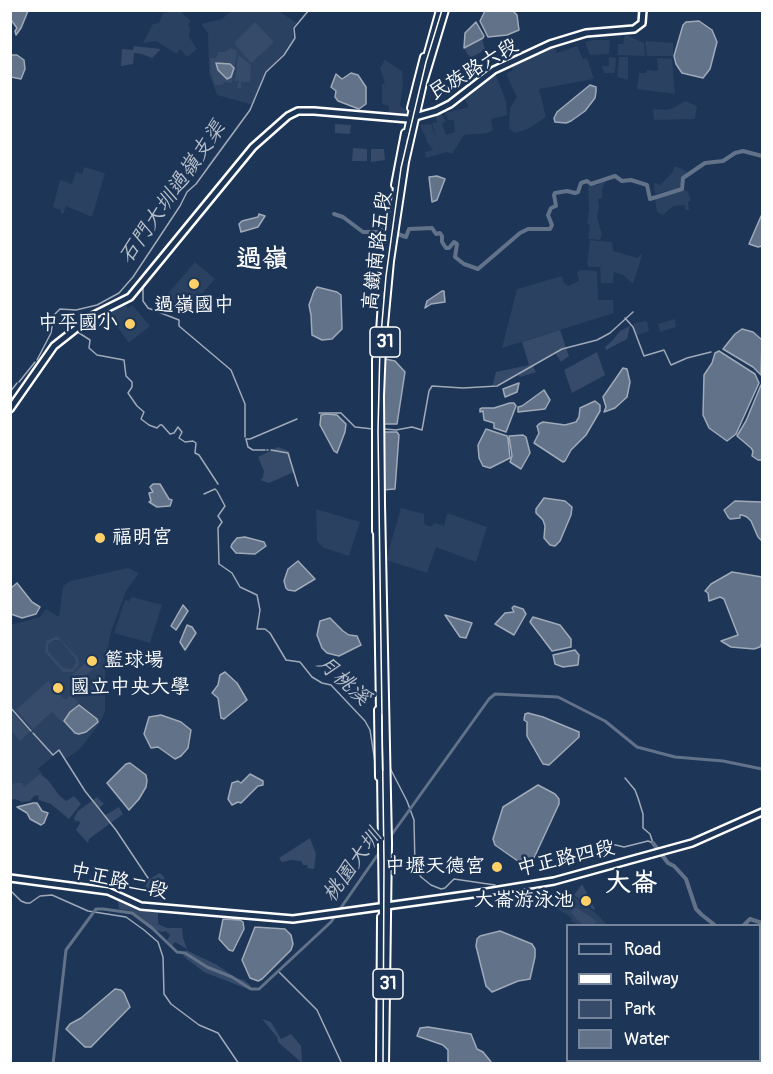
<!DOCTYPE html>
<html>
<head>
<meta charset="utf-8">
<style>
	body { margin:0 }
	#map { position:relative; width:773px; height:1074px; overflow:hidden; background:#1d3557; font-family:Pangolin,sans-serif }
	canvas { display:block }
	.frame { position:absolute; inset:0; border:12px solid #fff; pointer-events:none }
	.legend { position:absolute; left:566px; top:924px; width:195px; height:138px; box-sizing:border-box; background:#1d3557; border:2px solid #77869a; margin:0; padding:8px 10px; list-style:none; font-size:18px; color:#fff }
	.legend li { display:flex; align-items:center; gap:12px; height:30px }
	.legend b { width:30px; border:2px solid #77869a }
</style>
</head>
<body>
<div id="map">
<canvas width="773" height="1074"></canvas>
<div class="frame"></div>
<ul class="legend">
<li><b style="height:8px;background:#1d3557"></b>Road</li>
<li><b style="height:8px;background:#fff"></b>Railway</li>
<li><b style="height:16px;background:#364b69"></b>Park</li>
<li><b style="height:16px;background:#617289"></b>Water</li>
</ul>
</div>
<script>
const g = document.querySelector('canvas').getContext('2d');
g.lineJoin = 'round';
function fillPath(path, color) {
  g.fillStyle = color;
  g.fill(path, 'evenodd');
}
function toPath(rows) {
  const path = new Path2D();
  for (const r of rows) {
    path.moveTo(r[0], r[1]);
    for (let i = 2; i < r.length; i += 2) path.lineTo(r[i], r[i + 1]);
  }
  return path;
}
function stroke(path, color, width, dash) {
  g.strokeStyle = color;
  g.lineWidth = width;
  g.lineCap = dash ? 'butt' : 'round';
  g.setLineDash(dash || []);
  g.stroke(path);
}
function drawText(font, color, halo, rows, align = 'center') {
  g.font = font + ' Pangolin,"LXGW WenKai TC",sans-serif';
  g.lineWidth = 5;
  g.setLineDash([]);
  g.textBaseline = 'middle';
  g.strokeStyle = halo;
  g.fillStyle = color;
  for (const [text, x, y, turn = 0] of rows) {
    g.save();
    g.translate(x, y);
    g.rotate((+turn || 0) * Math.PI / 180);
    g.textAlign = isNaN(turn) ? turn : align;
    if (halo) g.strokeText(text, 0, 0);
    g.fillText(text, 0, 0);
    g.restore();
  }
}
const built = toPath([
	[232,10,278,11,297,23,292,27,294,38,284,53,265,72,253,105,217,95,209,73,208,33,201,24,222,19],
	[170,11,180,11,191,21,188,25,190,28,189,37,197,49,187,57,180,49,177,54,156,41,143,43,153,24,159,23,163,13,167,13],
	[625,36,629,36,644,43,645,56,618,55,618,44,623,44],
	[593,40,610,40,609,54,590,55,585,42],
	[645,41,673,43,673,56,647,56],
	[554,46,557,53,577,46,583,59,587,58,594,79,539,89,546,117,528,129,515,133,509,129,510,108,517,97,506,74,513,70,511,66],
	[609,57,616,58,615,73,604,73,602,66,609,66],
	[619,57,628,57,628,80,617,77],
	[657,58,672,59,675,94,637,89,639,73,646,73,647,70,658,71],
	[385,60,402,71,403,83,400,106,408,111,406,115,388,115,389,106,382,104,382,84,385,84,380,68],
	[495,73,506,101,507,115,491,119,493,130,487,133,464,135,452,154,447,152,426,158,425,152,433,150,426,141,427,140,420,125,431,124,436,138,432,123,437,122,435,114,440,112,446,121,442,124,446,135,455,132,454,120,448,120,445,113,469,107,463,96],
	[685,101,697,106,695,119,654,120,653,109,665,110,673,108],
	[675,166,688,172,682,177,680,188,655,194,654,183,660,185,672,173],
	[84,167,105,173,92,217,66,206,63,214,61,213,61,210,53,207,60,180,72,184,76,172,82,174],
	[606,180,602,189,602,198,598,199,599,207,597,218,602,234,600,240,590,239,588,238,590,225,587,224,589,210,588,186,598,185],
	[683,189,688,192,691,200,688,202,689,210,685,210,685,205,673,206,663,215,657,212,655,199],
	[590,240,612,242,613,251,638,258,640,254,642,256,633,284,622,274,614,272,613,283,601,283,600,267,589,267,587,264],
	[195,262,215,279,189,308,166,299,166,296],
	[581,270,597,271,598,300,613,300,614,313,502,348,517,289,562,276,564,283,568,286,579,281,577,272],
	[123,304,128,308,132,305,150,326,129,343,119,329,106,316,106,311],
	[675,319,676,327,660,332,658,324],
	[647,321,649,331,636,336,633,326,634,323],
	[401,508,424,514,424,523,427,526,432,526,435,523,444,526,447,514,450,514,487,527,476,562,436,547,427,573,386,560],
	[316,509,360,522,349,556,324,548,317,541],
	[128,568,139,573,126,591,110,635,105,669,105,712,99,724,80,749,66,759,59,751,38,769,43,774,34,783,19,791,11,790,10,623,14,624,40,617,46,609,59,617,63,586,70,581],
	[132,597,162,605,150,643,114,633,125,600,129,601],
	[565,889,598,915,607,925,579,925,570,921,572,919,568,915,551,906]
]);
const green = toPath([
	[255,22,274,42,251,63,234,43],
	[482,38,485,50,470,58,464,48],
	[134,46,161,49,152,58,142,54,134,53,133,64,121,66,122,49,133,50],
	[231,48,237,51,232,83,224,82,223,85,215,85,211,73,210,58,216,58,218,52,225,52],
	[238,55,251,65,250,82,241,82,241,89,237,88,239,81,235,81],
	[250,109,251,110,208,167,207,166],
	[335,124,351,125,350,134,335,133],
	[353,148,367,149,367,161,352,161],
	[371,149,384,149,385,160,371,162],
	[630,326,627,339,606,350,605,347,612,341,620,331],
	[560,330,569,356,561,362,555,352,532,365,536,372,520,377,518,374,492,387,496,372,529,365,522,342],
	[597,352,605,375,572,393,564,370],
	[278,447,289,451,294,472,269,483,260,480,263,478,264,471,258,457],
	[57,636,78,658,79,665,73,672,63,672,45,652,46,641],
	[54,640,60,640,75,658,76,663,72,669,63,668,48,651,48,644],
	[89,655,93,658,96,656,101,661,98,664,100,666,96,669,94,668,76,684,69,677,88,661,86,658],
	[48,681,65,700,71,695,78,702,64,722,62,722,52,712,33,729,16,710],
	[13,713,30,732,20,741,11,730,11,714],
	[40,774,48,780,59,795,66,801,74,796,81,804,69,819,51,804,39,800,38,795,34,796,30,801,22,802,15,799,11,800,11,786,15,783,22,783,24,787],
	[97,797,104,804,98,809,104,816,119,807,123,814,89,839,88,843,76,830,80,823,78,820,76,822,74,818,78,811],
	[310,838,316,854,314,869,307,868,308,865,303,865,301,861,292,860,282,862,279,858],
	[160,873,165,878,153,889,151,899,145,888,148,880],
	[582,884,595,909,594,910,574,895],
	[117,895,145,911,158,912,158,924,167,928,182,928,183,938,187,949,175,942,172,946,167,940,170,935,166,931,162,932,155,930,131,911,119,909],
	[574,908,577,908,598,922,594,922,597,925,584,925,577,920,571,912],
	[186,950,217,965,236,978,244,980,251,986,250,990,204,972,183,956],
	[262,1019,271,1022,281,1039,291,1034,301,1046,302,1063,278,1042,277,1037]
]);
const water = toPath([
	[10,11,28,11,21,28,16,35,15,31,17,28,11,20,10,11],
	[485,11,513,11,517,15,519,30,507,35,488,37,480,21,485,11],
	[699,21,712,30,717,42,710,69,703,78,682,73,676,64,674,56,683,25,686,22,699,21],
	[476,22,484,36,483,38,464,48,465,33,476,22],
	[10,55,17,55,24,60,25,69,21,79,11,77,10,55],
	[216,63,230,64,234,68,231,77,227,79,218,70,216,63],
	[351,73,358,75,366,87,366,104,359,109,338,101,335,97,336,91,331,87,336,74,342,79,351,73],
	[590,85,596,87,596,92,595,98,585,111,571,121,566,123,555,122,554,118,557,112,590,85],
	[437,176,445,179,437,200,432,202,429,177,437,176],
	[259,214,265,216,258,227,241,232,239,224,242,221,258,217,259,214],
	[762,214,762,246,758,247,749,244,762,214],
	[317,287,337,292,341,295,342,329,332,339,322,340,312,335,311,315,309,305,314,291,317,287],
	[442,291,444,291,445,302,431,304,425,308,427,301,442,291],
	[742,329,753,332,762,340,761,375,753,367,723,349,735,334,742,329],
	[719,351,755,374,759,383,736,434,727,441,709,428,703,415,704,375,712,363,715,353,719,351],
	[385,359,395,361,405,372,397,424,383,424,385,359],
	[623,368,627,369,630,382,627,397,615,408,604,412,606,407,603,397,623,368],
	[519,383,517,392,505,397,503,389,519,383],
	[761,385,762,386,762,460,758,460,752,456,753,451,751,448,737,436,746,421,761,385],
	[544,390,550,400,545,409,518,412,518,407,522,406,544,390],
	[595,401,600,405,600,411,586,435,571,450,565,461,563,462,534,443,539,433,537,426,539,424,543,422,565,425,576,422,579,417,580,408,595,401],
	[510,403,514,403,516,406,506,432,494,428,494,423,484,420,483,411,480,412,480,409,482,408,494,408,510,403],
	[326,414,337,415,346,424,345,432,337,453,334,451,320,425,321,415,326,414],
	[486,429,507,436,508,439,510,458,490,468,483,466,479,458,478,445,486,429],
	[383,432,397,432,399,435,395,489,382,490,383,432],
	[523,435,526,437,530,453,521,469,510,462,512,456,509,436,523,435],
	[153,484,160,484,169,499,172,500,170,506,157,507,149,502,151,501,149,493,153,492,150,487,153,484],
	[544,498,565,501,572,507,571,515,560,541,555,546,550,545,544,538,545,526,543,520,536,513,536,509,544,498],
	[735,501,762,502,762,541,758,537,751,521,747,517,742,515,740,515,740,518,730,519,728,517,724,510,735,501],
	[245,537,264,542,266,546,255,554,236,553,231,547,232,544,237,538,245,537],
	[298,561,315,579,295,591,288,590,286,588,284,581,288,569,298,561],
	[732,572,762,577,762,642,760,647,754,649,731,647,721,641,738,635,724,599,720,597,709,601,708,593,705,591,711,584,732,572],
	[17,583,32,602,40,607,36,614,22,618,11,614,11,588,17,583],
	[183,605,188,611,176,630,171,626,183,605],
	[514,606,523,609,526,614,514,635,495,624,505,613,514,612,512,608,514,606],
	[445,615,472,623,466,638,460,637,445,615],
	[533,617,560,625,571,639,571,647,552,651,530,622,533,617],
	[330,618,343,631,349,635,357,636,361,645,339,656,327,653,322,648,317,635,320,621,330,618],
	[187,625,192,627,196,633,185,650,180,642,187,625],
	[575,650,579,655,578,665,563,667,555,664,553,655,575,650],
	[225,672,237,683,247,700,224,719,221,718,218,698,212,693,218,685,220,675,225,672],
	[79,705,97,719,98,722,86,732,79,734,75,733,64,721,70,712,79,705],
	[528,713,543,717,579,732,579,737,549,765,543,764,527,736,527,722,524,720,525,714,528,713],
	[161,715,181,722,191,730,188,748,181,756,175,759,158,747,151,748,144,734,149,717,161,715],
	[130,763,146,775,147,781,146,787,139,799,129,810,107,783,126,764,130,763],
	[250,774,263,781,263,785,258,786,241,803,238,802,232,805,228,799,232,783,238,781,241,783,250,774],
	[538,785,555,794,559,799,559,804,533,860,522,864,495,845,493,839,503,807,538,785],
	[33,803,37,803,42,811,48,813,44,823,41,825,30,819,27,813,17,807,33,803],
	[223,919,240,920,243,922,244,929,233,951,229,950,219,939,223,919],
	[255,927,285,929,291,935,293,944,291,950,262,979,258,981,250,978,242,960,255,927],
	[500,931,532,944,535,949,535,957,530,979,518,981,492,992,486,986,476,946,477,939,480,936,500,931],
	[115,989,121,990,124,993,130,1007,91,1047,85,1047,66,1029,70,1024,81,1018,115,989],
	[428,1027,471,1034,477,1049,483,1052,492,1063,448,1063,448,1050,443,1045,417,1036,420,1028,428,1027]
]);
const stream = toPath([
	[142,286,143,288,143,301,148,308,179,320,179,326,231,370,245,404,245,437],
	[625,318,633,327,644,356,664,350,671,365,687,358,711,352],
	[54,325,62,321,72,328],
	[76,331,90,340,89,348,97,355,124,360,126,376,132,382,132,387,128,393,137,406,144,412,141,419,149,425,157,428,160,425,162,425,170,434,174,433,178,427,182,432,179,438,185,442,193,441,196,443,195,453,199,455,218,484],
	[37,360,51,333,54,315,60,309,76,310,97,305,119,293,133,277,180,206,187,192,196,184,250,110,266,72,284,55,295,38,294,28,309,10],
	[19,382,35,362],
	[10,392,17,383],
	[319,413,341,413,355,427,373,429],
	[384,429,396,430,412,427,422,430,429,391,432,386,463,388,497,386,562,349,597,340,610,333,633,312],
	[246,439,250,439,297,419],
	[246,439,248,447,253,450,265,450],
	[267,450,268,450],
	[271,450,288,453,298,486],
	[217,491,225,506,218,516,222,522,218,528,219,564,232,573,240,587,257,595,260,610,257,629,265,629,270,633,286,660,300,662,312,677,322,683,331,685,365,721,370,730,375,762],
	[204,494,215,489,216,490],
	[10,707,31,731],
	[33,733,53,755,59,750,85,791,116,830,148,878],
	[390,768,407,801,414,820,415,867,421,877,431,885,441,889,445,888,454,879,495,885],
	[603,842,624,847,648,841,653,843,650,834,643,828,643,814,638,798,635,790,625,778],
	[10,890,21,901,26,903,30,903,40,896,52,895,88,911,126,917,144,930,158,942,163,957,164,994,171,1004,199,1025,218,1033,239,1064],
	[278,971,317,1010,342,1064],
	[664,1060,666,1064]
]);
const canal = toPath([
	[390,837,489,699,495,694,558,697,605,721,637,747,675,757,723,761,762,769],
	[53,1064,66,950,96,909,103,909,132,913,152,928,177,952,185,953,207,967,232,977,251,989,259,989,331,922,381,850]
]);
const river = toPath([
	[334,214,343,217,363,232,378,232,384,229,406,237,409,229,432,228,436,234,440,233,442,236,442,242,446,248,449,248,454,242,457,244,455,257,464,264,478,269,520,233,528,229,550,229,552,225,548,215,551,208,556,206,554,195,555,193,567,191,575,193,578,192,581,183,587,181,591,184,615,176,622,181,631,180,647,185,650,199,679,190,682,189,683,178,705,163,723,161,735,153,743,151,762,156],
	[653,843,668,863,674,866,686,879,696,909,702,915,716,926],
	[743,926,750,919,762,923]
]);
const secondary = toPath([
	[10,409,54,346,92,316,130,297,253,147,288,116,298,111,314,111,408,119,436,111,450,104,494,70,550,44,586,33,634,29,642,23,643,10],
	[10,878,108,891,141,906,293,919,487,892,554,881,692,843,762,812]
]);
const primary = toPath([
	[426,60,440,10],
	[411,108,424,57],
	[407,135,414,104],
	[395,185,405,133],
	[388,245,398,181],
	[379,307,387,242],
	[378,361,382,302],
	[377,527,380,712],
	[376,531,376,359],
	[378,710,379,777],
	[381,773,383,919],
	[380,1064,381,917],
	[385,1064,388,843,381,504,380,396,382,346,390,261,405,162,423,83,445,10]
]);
const rail = toPath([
	[383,1064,384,862,378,430,380,346,386,276,401,168,426,62,442,10]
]);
const markers = [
	[194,284,6,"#ffd166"],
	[130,324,6,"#ffd166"],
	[100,538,6,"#ffd166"],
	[92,661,6,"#ffd166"],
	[58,688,6,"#ffd166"],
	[497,867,6,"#ffd166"],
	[586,901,6,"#ffd166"]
];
const shields = [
	[385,342,30],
	[388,984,30]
];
const shieldNames = [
	["31",385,342],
	["31",388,984]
];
const streetNames = [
	["民族路六段",474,70,-31],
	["高鐵南路五段",378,251,-83],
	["中正路四段",566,859,-13],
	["中正路二段",119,882,13]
];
const poiNames = [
	["過嶺國中",194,306,"center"],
	["中平國小",118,324],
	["福明宮",112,538,"left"],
	["籃球場",104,661,"left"],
	["國立中央大學",70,688,"left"],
	["中壢天德宮",485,867],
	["大崙游泳池",574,901]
];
const waterNames = [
	["石門大圳過嶺支渠",173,193,-55],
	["月桃溪",343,681,42],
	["桃園大圳",353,866,-54]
];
const districtNames = [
	["過嶺",262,260],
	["大崙",631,884]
];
fillPath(built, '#2a4161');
fillPath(green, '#364b69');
fillPath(water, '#617289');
stroke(water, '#a0aab8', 1.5);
stroke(stream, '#a0aab8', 1.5);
stroke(canal, '#617289', 3);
stroke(river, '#617289', 4);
stroke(secondary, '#fff', 10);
stroke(primary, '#fff', 10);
stroke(secondary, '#1d3557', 5);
stroke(primary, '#1d3557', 6);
stroke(rail, '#fff', 1.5);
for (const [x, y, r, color] of markers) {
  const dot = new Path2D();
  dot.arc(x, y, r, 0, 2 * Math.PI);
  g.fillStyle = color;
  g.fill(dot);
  stroke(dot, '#1d3557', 2);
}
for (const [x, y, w] of shields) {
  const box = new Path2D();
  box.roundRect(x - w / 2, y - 15, w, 30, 4.5);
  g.fillStyle = '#1d3557';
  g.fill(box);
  stroke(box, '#fff', 1.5);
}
drawText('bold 18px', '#fff', null, shieldNames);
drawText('20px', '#fff', '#1d3557', streetNames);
drawText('20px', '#fff', '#1d3557', poiNames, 'right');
drawText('italic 21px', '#b8c0ca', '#1d3557', waterNames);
drawText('bold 26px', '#fff', '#1d3557', districtNames);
</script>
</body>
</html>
